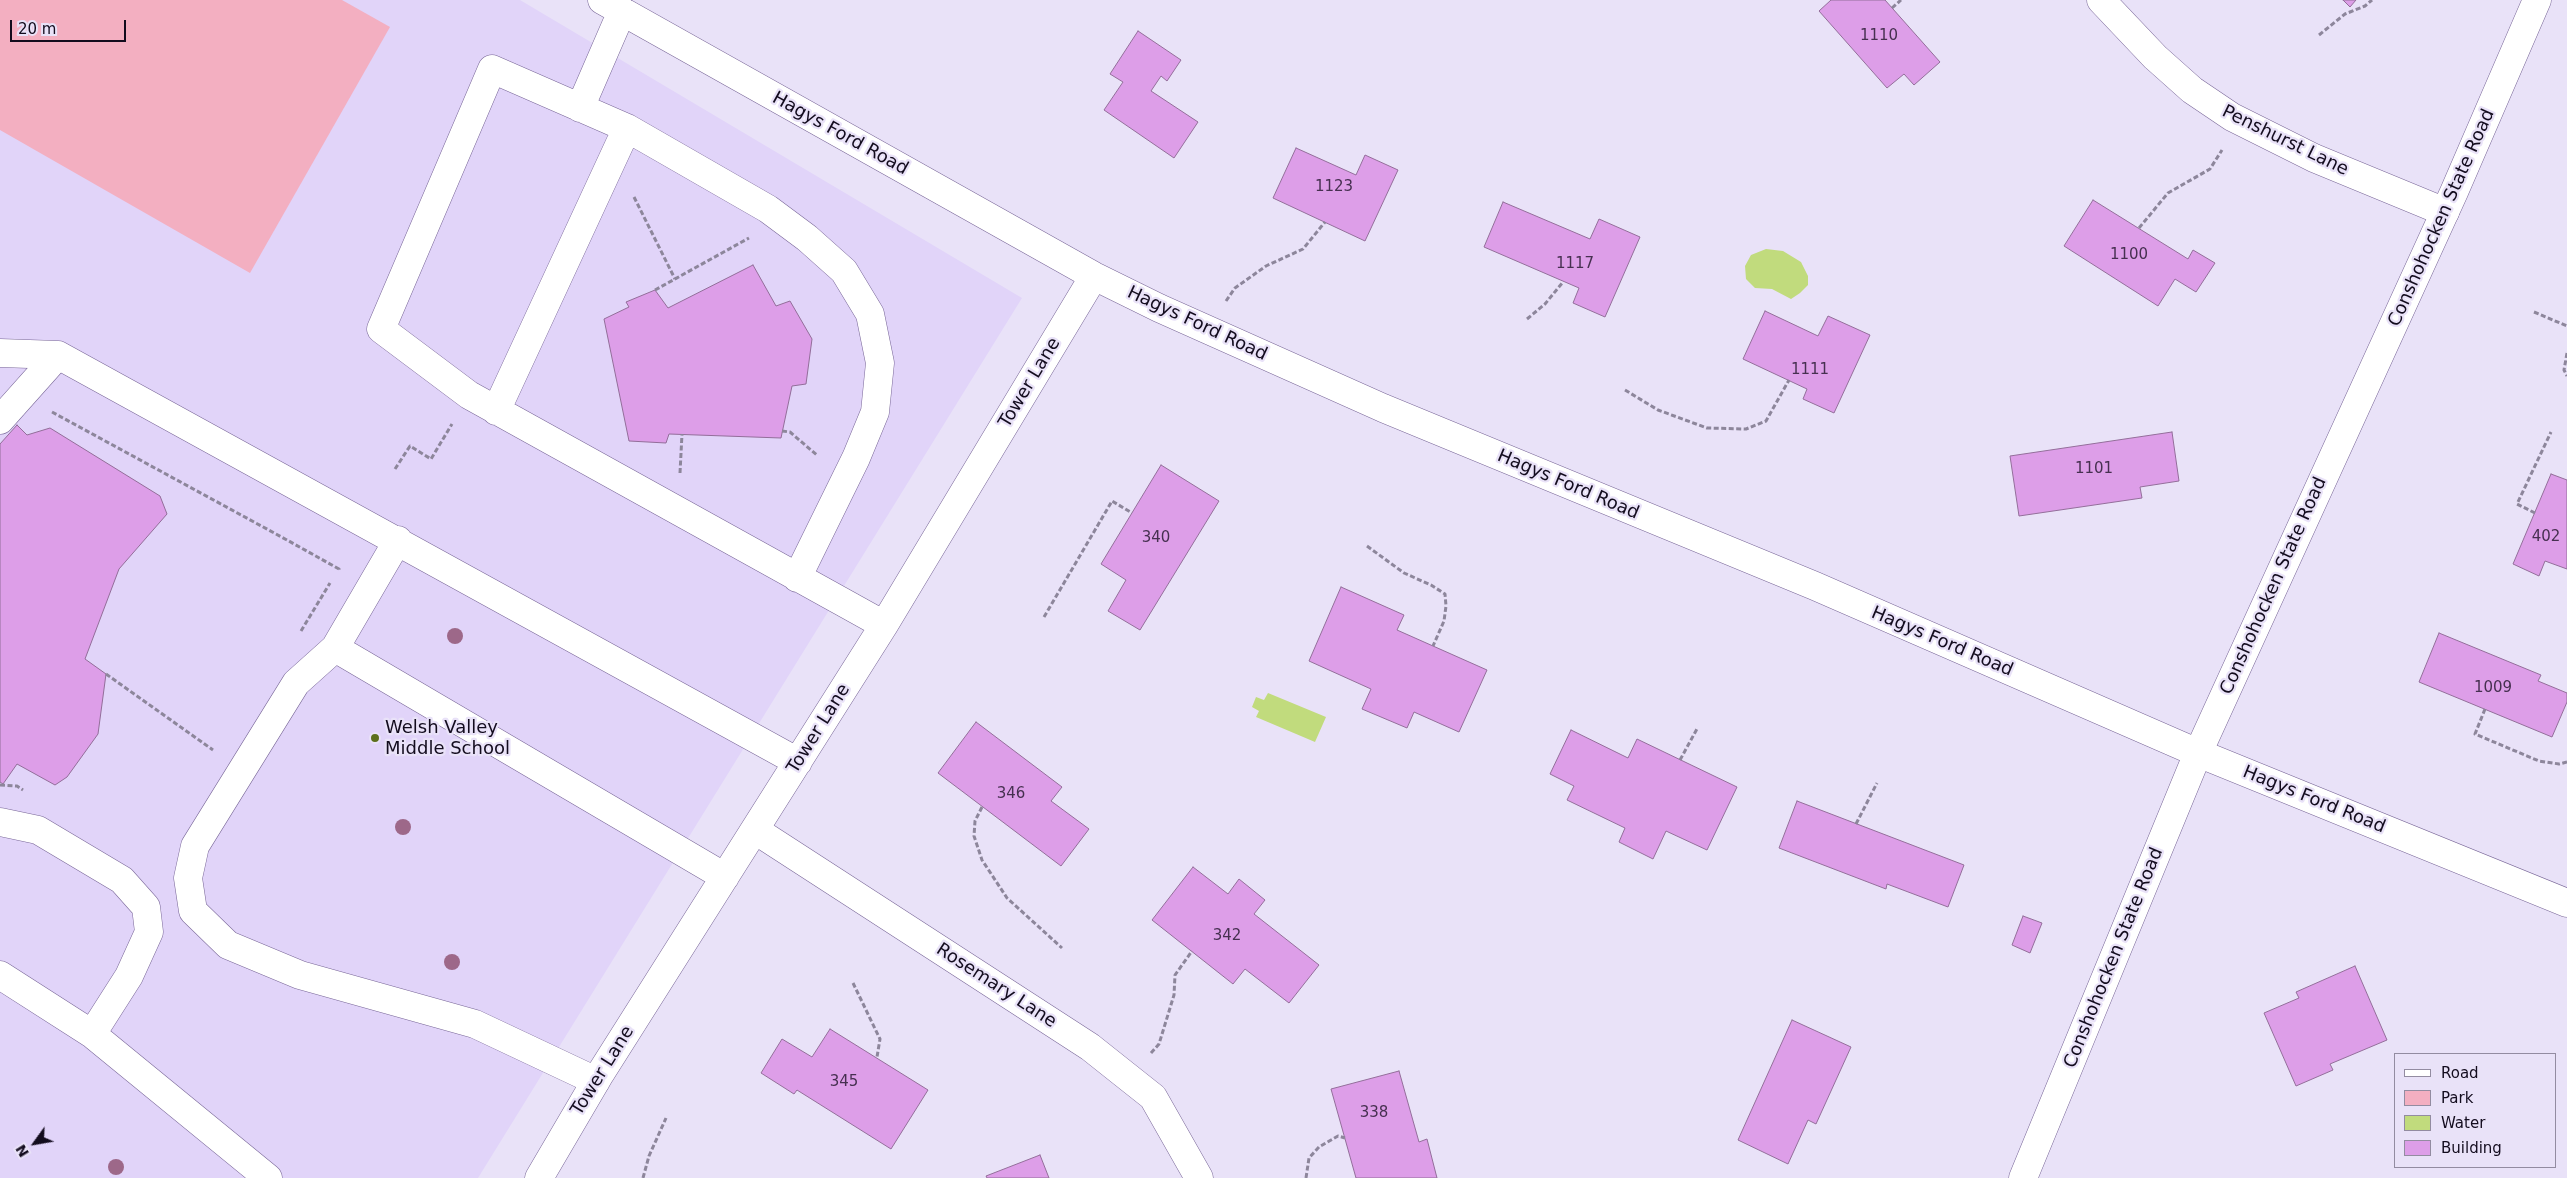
<!DOCTYPE html>
<html>
<head>
<meta charset="utf-8">
<style>
	body { margin:0 }
	#map { position:relative; width:2567px; height:1178px; overflow:hidden; background:#e9e2f8; font-family:"DejaVu Sans",sans-serif }
	canvas { display:block }
	.legend { position:absolute; left:2394px; top:1053px; width:162px; height:115px; box-sizing:border-box; background:#e9e2f8; border:1px solid #938ca1; margin:0; padding:6px 9px; list-style:none; font-size:15px; color:#130c1e }
	.legend li { display:flex; align-items:center; gap:10px; height:25px }
	.legend b { width:25px; border:1px solid #938ca1 }
	.north { position:absolute; left:10px; top:1118px; width:50px; height:50px; -webkit-text-stroke:4px #e9e2f8; paint-order:stroke; rotate:238deg; font-size:14px; font-weight:700; line-height:20px; text-align:center; color:#130c1e }
	.north::after { content:''; display:block; margin:auto; width:18px; height:22px; background:#130c1e; clip-path:polygon(50% 0,100% 100%,50% 72%,0 100%) }
	.scale { position:absolute; left:10px; top:20px; width:116px; height:22px; box-sizing:border-box; border:2px solid #130c1e; border-top:0; padding-left:6px; font-size:15px; line-height:18px; white-space:nowrap; color:#130c1e; -webkit-text-stroke:4px #e9e2f8; paint-order:stroke }
</style>
</head>
<body>
<div id="map">
<canvas width="2567" height="1178"></canvas>
<ul class="legend">
<li><b style="height:6px;background:#fff"></b>Road</li>
<li><b style="height:14px;background:#f3afc1"></b>Park</li>
<li><b style="height:14px;background:#c1db7d"></b>Water</li>
<li><b style="height:14px;background:#dd9ee8"></b>Building</li>
</ul>
<div class="north">N</div>
<div class="scale">20 m</div>
</div>
<script>
const g = document.querySelector('canvas').getContext('2d');
g.lineJoin = 'round';
function fillPath(path, color) {
  g.fillStyle = color;
  g.fill(path, 'evenodd');
}
function toPath(rows) {
  const path = new Path2D();
  for (const r of rows) {
    path.moveTo(r[0], r[1]);
    for (let i = 2; i < r.length; i += 2) path.lineTo(r[i], r[i + 1]);
  }
  return path;
}
function stroke(path, color, width, dash) {
  g.strokeStyle = color;
  g.lineWidth = width;
  g.lineCap = dash ? 'butt' : 'round';
  g.setLineDash(dash || []);
  g.stroke(path);
}
function drawText(font, color, halo, rows, align = 'center') {
  g.font = font + ' "DejaVu Sans",sans-serif';
  g.lineWidth = 4.5;
  g.setLineDash([]);
  g.textBaseline = 'middle';
  g.strokeStyle = halo;
  g.fillStyle = color;
  for (const [text, x, y, turn = 0] of rows) {
    g.save();
    g.translate(x, y);
    g.rotate((+turn || 0) * Math.PI / 180);
    g.textAlign = isNaN(turn) ? turn : align;
    if (halo) g.strokeText(text, 0, 0);
    g.fillText(text, 0, 0);
    g.restore();
  }
}
const built = toPath([
	[0,0,520,0,1022,298,478,1178,0,1178]
]);
const green = toPath([
	[0,0,342,0,390,27,250,273,0,130]
]);
const water = toPath([
	[1766,249,1783,251,1801,262,1808,276,1808,285,1800,293,1791,299,1772,289,1755,288,1746,279,1745,266,1751,255],
	[1268,693,1326,717,1315,742,1256,717,1259,711,1252,707,1256,697,1264,700]
]);
const building = toPath([
	[1831,0,1885,0,1940,62,1914,85,1904,74,1887,88,1819,11,1831,0],
	[2343,0,2356,0,2350,7,2343,0],
	[1138,31,1181,60,1167,81,1161,76,1151,91,1198,122,1174,158,1104,110,1123,82,1110,74,1138,31],
	[1296,148,1356,175,1365,155,1398,170,1365,241,1273,198,1296,148],
	[2093,200,2188,259,2193,250,2215,263,2196,292,2175,279,2158,306,2064,246,2093,200],
	[1503,202,1590,239,1599,219,1640,237,1605,317,1573,303,1579,288,1484,247,1503,202],
	[753,265,776,306,790,301,812,339,806,384,792,386,781,438,669,434,666,443,629,441,604,319,629,307,626,302,655,290,668,308,753,265],
	[1765,311,1818,336,1828,316,1870,335,1834,413,1803,399,1807,389,1743,359,1765,311],
	[17,425,27,435,50,428,160,496,167,514,119,569,85,659,106,674,98,734,67,777,55,785,17,764,3,784,0,782,0,444,17,425],
	[2172,432,2179,481,2140,487,2142,498,2019,516,2010,456,2172,432],
	[1161,465,1219,501,1140,630,1108,611,1126,580,1101,564,1161,465],
	[2551,474,2567,480,2567,569,2545,561,2539,576,2513,564,2551,474],
	[1341,587,1404,615,1397,630,1487,670,1459,732,1414,712,1407,728,1362,709,1371,689,1309,661,1341,587],
	[2439,633,2541,675,2538,681,2567,693,2567,702,2552,737,2419,682,2439,633],
	[976,722,1062,787,1051,801,1089,829,1061,866,938,773,976,722],
	[1571,730,1628,758,1637,739,1737,787,1707,850,1666,831,1653,859,1619,842,1625,828,1567,800,1574,786,1550,774,1571,730],
	[1797,801,1964,865,1948,907,1887,884,1886,889,1779,848,1797,801],
	[1193,867,1228,894,1239,879,1265,900,1254,914,1319,965,1289,1003,1245,969,1233,984,1152,920,1193,867],
	[2023,916,2042,923,2030,953,2012,945,2023,916],
	[2355,966,2387,1040,2330,1064,2333,1070,2296,1086,2264,1013,2299,998,2296,992,2355,966],
	[1792,1020,1851,1047,1816,1124,1808,1120,1788,1164,1738,1140,1792,1020],
	[830,1029,928,1090,891,1149,797,1090,794,1094,761,1073,782,1039,812,1057,830,1029],
	[1399,1071,1419,1142,1427,1139,1437,1178,1356,1178,1331,1089,1399,1071],
	[1040,1155,1049,1178,987,1178,986,1176,1040,1155]
]);
const path = toPath([
	[1892,8,1901,0],
	[2319,35,2345,14,2365,6,2372,0],
	[634,197,675,279],
	[2139,228,2168,193,2210,169,2222,150],
	[655,290,749,238],
	[1226,301,1235,288,1266,266,1303,249,1325,222],
	[2534,312,2567,326],
	[1527,319,1545,304,1563,282],
	[2567,353,2564,370,2567,376],
	[1625,390,1658,410,1707,428,1746,429,1766,421,1789,380],
	[52,412,287,540,339,569,338,571],
	[782,431,790,432,818,456],
	[395,469,410,446,431,459,452,424],
	[680,473,682,434],
	[2535,513,2517,504,2551,432],
	[1367,546,1404,573,1431,585,1445,594,1446,606,1444,621,1433,646],
	[1044,617,1112,501,1132,513],
	[301,631,330,583],
	[106,674,213,750],
	[2485,709,2475,734,2539,761,2559,764,2567,762],
	[1680,760,1698,727],
	[0,785,17,786,23,790],
	[982,807,975,821,974,836,982,860,1007,898,1062,948],
	[1856,824,1877,783],
	[853,983,880,1039,877,1057],
	[1151,1053,1159,1044,1174,995,1175,975,1192,951],
	[643,1178,649,1156,666,1118],
	[1306,1178,1309,1158,1319,1147,1338,1136,1345,1138]
]);
const minor = toPath([
	[602,0,1094,276,1159,308,1383,408,1815,586,2198,753,2567,903],
	[2101,0,2155,57,2192,90,2232,117,2314,158,2445,212],
	[580,108,622,11],
	[0,353,58,355],
	[496,411,627,128],
	[0,420,58,355,798,762],
	[398,540,335,648,725,877],
	[797,578,856,458,875,412,880,363,870,314,844,271,807,238,768,209,627,128,492,69,381,329,469,395,848,605,884,625],
	[335,648,296,683,195,846,188,878,193,911,228,945,300,975,475,1024,596,1081],
	[0,822,38,830,122,880,146,907,149,932,129,976,92,1034,0,975],
	[755,830,1090,1047,1129,1078,1153,1097,1199,1178],
	[92,1034,268,1178],
	[539,1178,600,1074,884,625,1094,276]
]);
const major = toPath([
	[2023,1178,2198,753,2454,192,2537,0]
]);
const trees = [
	[455,636],
	[403,827],
	[452,962],
	[116,1167]
];
const markers = [
	[375,738,5,"#5c6f1c"]
];
const numberNames = [
	["1110",1879,36],
	["1123",1334,187],
	["1100",2129,255],
	["1117",1575,264],
	["1111",1810,370],
	["1101",2094,469],
	["402",2546,537],
	["340",1156,538],
	["1009",2493,688],
	["346",1011,794],
	["342",1227,936],
	["345",844,1082],
	["338",1374,1113]
];
const streetNames = [
	["Hagys Ford Road",840,134,29],
	["Penshurst Lane",2285,141,26],
	["Conshohocken State Road",2442,218,-66],
	["Hagys Ford Road",1197,324,25],
	["Tower Lane",1030,383,-59],
	["Hagys Ford Road",1568,485,23],
	["Conshohocken State Road",2274,586,-66],
	["Hagys Ford Road",1942,642,23],
	["Tower Lane",819,729,-58],
	["Hagys Ford Road",2314,800,22],
	["Conshohocken State Road",2114,958,-68],
	["Rosemary Lane",996,986,33],
	["Tower Lane",603,1071,-58]
];
const poiNames = [
	["Welsh Valley",385,728],
	["Middle School",385,749]
];
fillPath(built, '#e1d4f9');
fillPath(green, '#f3afc1');
fillPath(water, '#c1db7d');
fillPath(building, '#dd9ee8');
stroke(building, '#936e9a', 1);
stroke(minor, '#796798', 29);
stroke(major, '#796798', 29);
stroke(path, '#8d869b', 3, [5, 2.5]);
stroke(minor, '#fff', 28);
stroke(major, '#fff', 28);
g.fillStyle = '#9d6889';
for (const [x, y] of trees) {
  g.beginPath();
  g.arc(x, y, 8, 0, 2 * Math.PI);
  g.fill();
}
for (const [x, y, r, color] of markers) {
  const dot = new Path2D();
  dot.arc(x, y, r, 0, 2 * Math.PI);
  g.fillStyle = color;
  g.fill(dot);
  stroke(dot, '#e9e2f8', 2);
}
drawText('15px', '#463050', null, numberNames);
drawText('18px', '#130c1e', '#e9e2f8', streetNames);
drawText('18px', '#130c1e', '#e9e2f8', poiNames, 'left');
</script>
</body>
</html>
